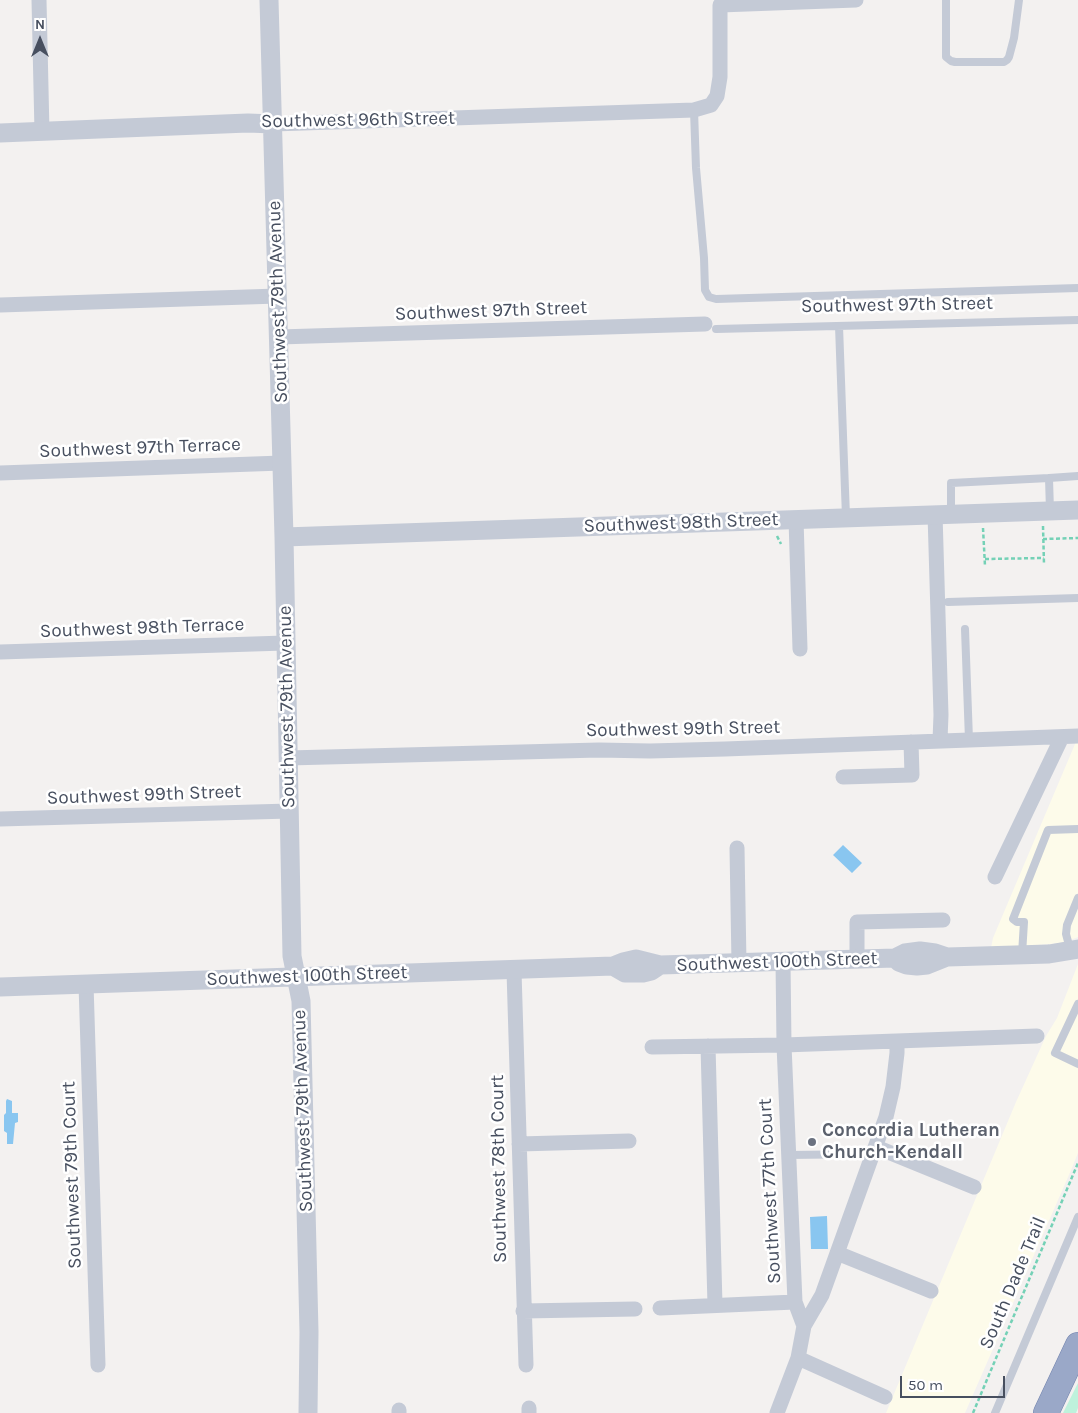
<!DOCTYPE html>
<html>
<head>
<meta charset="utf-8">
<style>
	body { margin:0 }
	#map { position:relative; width:1078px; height:1413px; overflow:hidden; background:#f3f1f0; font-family:Karla,sans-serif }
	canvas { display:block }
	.north { position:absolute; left:15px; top:15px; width:50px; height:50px; -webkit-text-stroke:4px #fff; paint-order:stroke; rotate:0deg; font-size:14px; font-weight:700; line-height:20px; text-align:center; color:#474f5f }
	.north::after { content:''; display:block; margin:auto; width:18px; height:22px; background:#474f5f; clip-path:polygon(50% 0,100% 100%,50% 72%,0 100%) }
	.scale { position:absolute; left:900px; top:1376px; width:105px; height:22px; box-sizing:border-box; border:2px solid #474f5f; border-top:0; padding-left:6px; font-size:15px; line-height:18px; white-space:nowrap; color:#474f5f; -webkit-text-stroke:4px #fff; paint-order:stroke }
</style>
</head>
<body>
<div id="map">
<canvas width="1078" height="1413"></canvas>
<div class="north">N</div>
<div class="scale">50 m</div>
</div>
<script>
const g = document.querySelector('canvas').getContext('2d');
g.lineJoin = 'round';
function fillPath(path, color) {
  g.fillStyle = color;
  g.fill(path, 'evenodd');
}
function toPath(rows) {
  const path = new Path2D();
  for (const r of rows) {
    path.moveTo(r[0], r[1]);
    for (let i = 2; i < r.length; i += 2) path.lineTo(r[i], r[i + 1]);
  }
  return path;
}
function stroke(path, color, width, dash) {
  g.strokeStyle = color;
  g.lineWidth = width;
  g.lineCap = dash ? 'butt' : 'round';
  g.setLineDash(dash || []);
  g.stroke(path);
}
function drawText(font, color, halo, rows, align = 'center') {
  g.font = font + ' Karla,sans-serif';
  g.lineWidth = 5;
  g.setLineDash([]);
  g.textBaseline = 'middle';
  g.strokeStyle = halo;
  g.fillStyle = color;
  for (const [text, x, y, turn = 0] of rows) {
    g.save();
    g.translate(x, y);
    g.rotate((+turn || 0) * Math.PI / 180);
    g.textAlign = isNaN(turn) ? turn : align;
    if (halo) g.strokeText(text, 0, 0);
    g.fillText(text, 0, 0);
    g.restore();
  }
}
const commercial = toPath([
	[1078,737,1078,937,1066,942,1050,944,991,948,993,938],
	[1078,964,1078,1153,1072,1168,965,1413,886,1413,1016,1102,1046,1036,1057,1018]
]);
const green = toPath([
	[1078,1383,1078,1408,1076,1413,1063,1413]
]);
const water = toPath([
	[843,845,862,863,852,873,833,855],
	[7,1099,12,1101,12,1113,18,1113,18,1122,15,1123,13,1144,7,1144,7,1133,4,1131,4,1115,6,1113,6,1101],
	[827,1216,828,1249,811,1249,810,1217]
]);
const path = toPath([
	[1043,526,1044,564],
	[983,528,985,566],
	[777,536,781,544],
	[1043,539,1078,538],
	[985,559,1044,558],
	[973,1413,1078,1163]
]);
const service = toPath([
	[946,0,946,57,951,61,955,62,1004,62,1007,60,1009,57,1014,38,1019,0],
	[694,110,696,168,704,258,705,290,709,297,716,299,1078,288],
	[839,326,846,517],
	[716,329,1078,320],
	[1050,511,1049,478,1078,476],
	[951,513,951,483,1049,478],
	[948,602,1078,598],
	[965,629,969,740],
	[1070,949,1066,934,1067,925,1078,898],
	[1022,954,1024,922,1017,922,1013,919,1048,830,1078,829],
	[1078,1004,1055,1053,1078,1064],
	[788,1155,873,1154],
	[995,1413,1078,1217]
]);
const minor = toPath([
	[39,0,42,132],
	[273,124,694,110,711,105,717,96,720,77,720,5,856,0],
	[0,305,278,296],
	[279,337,705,324],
	[0,473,282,463],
	[935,514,941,715,940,740],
	[796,519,800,649],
	[0,652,285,643],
	[288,758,599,750,650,751,725,749,1078,736],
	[843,777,912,775,911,742],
	[0,819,290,811],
	[737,848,739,963],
	[995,877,1062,737],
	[857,959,857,922,943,920],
	[514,971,526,1365],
	[86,984,98,1365],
	[708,1046,715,1305],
	[652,1047,784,1045,1037,1036],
	[519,1144,629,1141],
	[876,1147,974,1187],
	[837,1253,931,1291],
	[660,1308,795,1302],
	[523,1311,635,1309],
	[804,1326,822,1295,886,1117,893,1087,897,1053,897,1041],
	[798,1358,885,1397],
	[529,1408,529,1413],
	[399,1410,399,1413],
	[777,1413,798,1358,804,1326,795,1302,784,1045,783,961]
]);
const tertiary = toPath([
	[269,0,284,537,292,956,301,1001,309,1332,308,1413],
	[0,133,248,123,273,124],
	[284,537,1078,510],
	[895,958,899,962,907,965,917,966,927,965,947,957],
	[613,966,625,973,643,973,651,971,660,965],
	[0,987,613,966,623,962,636,959,660,965,895,958,905,953,920,951,935,953,947,957,1049,954,1078,949]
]);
const trunk = toPath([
	[1046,1413,1078,1345]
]);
const markers = [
	[812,1142,5,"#6b7280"]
];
const streetNames = [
	["Southwest 96th Street",358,120,-1],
	["Southwest 79th Avenue",278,302,-92],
	["Southwest 97th Street",897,305,-1],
	["Southwest 97th Street",491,311,-2],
	["Southwest 97th Terrace",140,448,-2],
	["Southwest 98th Street",681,523,-2],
	["Southwest 98th Terrace",142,628,-2],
	["Southwest 79th Avenue",287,707,-91],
	["Southwest 99th Street",683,729,-1],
	["Southwest 99th Street",144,795,-2],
	["Southwest 100th Street",777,962,-2],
	["Southwest 100th Street",307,976,-2],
	["Southwest 79th Avenue",303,1111,-92],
	["Southwest 78th Court",499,1169,-91],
	["Southwest 79th Court",72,1175,-92],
	["Southwest 77th Court",770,1191,-93],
	["South Dade Trail",1013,1283,-67]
];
const worshipNames = [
	["Concordia Lutheran",822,1131],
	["Church-Kendall",822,1153]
];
fillPath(commercial, '#fdfbea');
fillPath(green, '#bef2dc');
fillPath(water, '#89c6f0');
stroke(trunk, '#7182ad', 26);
stroke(path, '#74d1b6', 2.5, [4, 2.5]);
stroke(service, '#c4cad6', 8);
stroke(minor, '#c4cad6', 15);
stroke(tertiary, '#c4cad6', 19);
stroke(trunk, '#9aa8c8', 25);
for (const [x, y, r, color] of markers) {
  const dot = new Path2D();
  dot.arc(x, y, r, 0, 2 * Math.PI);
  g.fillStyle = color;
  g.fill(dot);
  stroke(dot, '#fff', 2);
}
drawText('19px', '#474f5f', '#fff', streetNames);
drawText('bold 19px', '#5b616d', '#fff', worshipNames, 'left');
</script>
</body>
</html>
